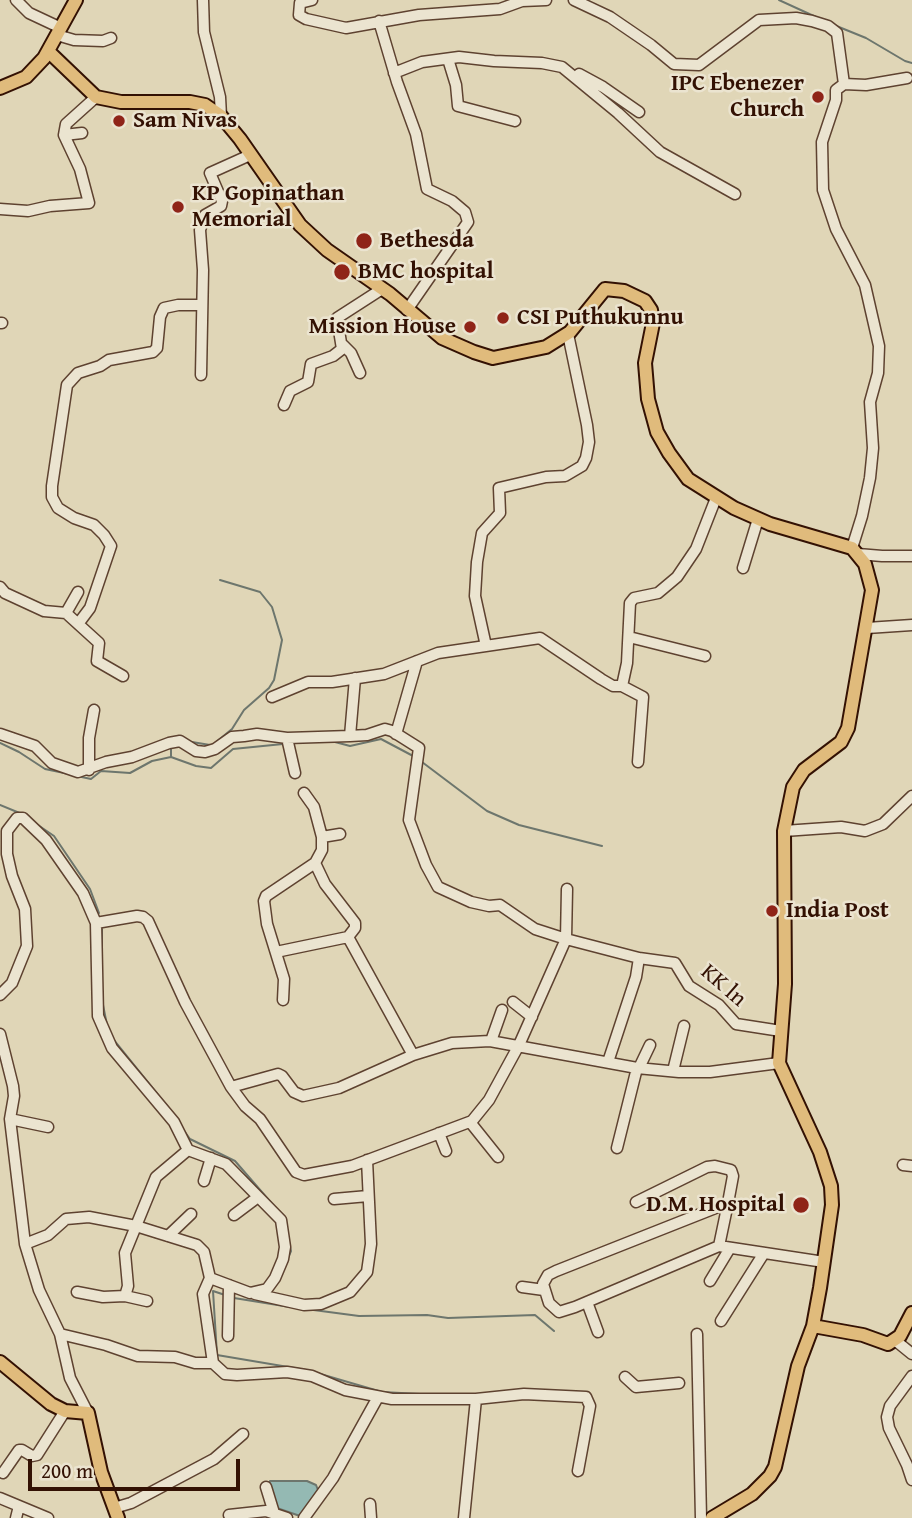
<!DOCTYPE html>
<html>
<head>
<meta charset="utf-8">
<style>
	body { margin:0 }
	#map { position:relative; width:912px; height:1518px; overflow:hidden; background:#e0d6b7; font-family:"Gentium Book Plus",serif }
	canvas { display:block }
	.scale { position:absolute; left:28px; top:1459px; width:212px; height:32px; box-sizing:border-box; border:4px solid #331103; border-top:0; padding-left:9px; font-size:21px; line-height:24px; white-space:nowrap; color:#331103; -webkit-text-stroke:5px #ebe4d0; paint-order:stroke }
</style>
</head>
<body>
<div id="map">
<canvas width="912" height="1518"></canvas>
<div class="scale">200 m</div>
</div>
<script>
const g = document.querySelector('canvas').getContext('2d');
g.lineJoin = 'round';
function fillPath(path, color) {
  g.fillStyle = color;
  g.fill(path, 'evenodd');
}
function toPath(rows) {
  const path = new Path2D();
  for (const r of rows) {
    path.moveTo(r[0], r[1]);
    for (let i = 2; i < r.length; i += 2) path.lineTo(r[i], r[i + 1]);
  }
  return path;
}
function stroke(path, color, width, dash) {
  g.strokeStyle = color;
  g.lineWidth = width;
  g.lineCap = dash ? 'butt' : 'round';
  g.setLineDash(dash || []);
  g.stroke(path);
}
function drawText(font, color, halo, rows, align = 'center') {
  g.font = font + ' "Gentium Book Plus",serif';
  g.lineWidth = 5;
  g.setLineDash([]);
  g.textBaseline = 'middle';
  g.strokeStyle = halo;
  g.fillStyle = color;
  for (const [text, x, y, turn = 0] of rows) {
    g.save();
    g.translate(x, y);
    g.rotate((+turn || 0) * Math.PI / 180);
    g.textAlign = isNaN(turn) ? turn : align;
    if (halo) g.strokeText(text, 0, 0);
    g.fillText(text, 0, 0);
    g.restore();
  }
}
const water = toPath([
	[270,1481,307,1481,316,1485,318,1490,300,1516,271,1506,268,1485,270,1481]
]);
const stream = toPath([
	[779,0,816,17],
	[834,25,866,38,905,61,912,63],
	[192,742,210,745],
	[299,742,335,742,350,746,381,739,415,757],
	[0,743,19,752,45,769,69,774],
	[215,743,232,729,244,710,269,688,274,680,282,640,272,607,260,592,220,580],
	[171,748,171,756],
	[422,762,487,811,519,825,602,846],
	[77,776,91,779,101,771,130,773,152,761,171,757,196,766,211,768,233,749,283,744],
	[0,805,22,814],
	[35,823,54,836,90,889,99,913],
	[102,970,102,929],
	[102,1000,107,1025],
	[113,1039,167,1106],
	[182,1128,190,1139,235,1161,274,1206],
	[288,1258,291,1251,289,1243],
	[225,1295,213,1291,217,1355,312,1371],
	[234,1298,290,1307],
	[306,1309,359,1316,427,1315,448,1318,535,1315,554,1331],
	[317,1373,382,1392,420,1394],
	[545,1390,553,1390],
	[457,1394,483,1394]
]);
const minor = toPath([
	[16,0,29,13,61,28],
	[203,0,204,32,220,97,221,116],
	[312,0,300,3,299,15,306,19,346,28,419,15,500,9,522,1,546,0],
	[574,0,610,17,651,45,674,64,699,65,759,20,796,18,812,21,828,26,837,33,844,84],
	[379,21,397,82,416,134,427,189,452,201,465,212,468,222,407,310],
	[57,35,74,40,103,41,111,38],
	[448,59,456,85,458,106,515,121],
	[394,73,422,62,459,57,494,61,542,63,562,67,618,113,660,152,735,194],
	[579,74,603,87,639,112],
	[82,133,64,135,66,124,96,97],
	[0,209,28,211,50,206,89,203,80,169,64,135],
	[0,323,2,323],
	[343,345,351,353,360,373],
	[201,375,203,270,200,230,205,215,221,206,222,201,210,173,250,155],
	[284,405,290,391,308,382,311,364,333,356,342,349,337,318,382,289],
	[852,548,862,516,870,478,873,448,870,402,878,373,879,346,865,285,836,229,823,190,822,142,836,100,836,90,844,84,866,85,907,78],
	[858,554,882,556,912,556],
	[743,568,758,519],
	[0,587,5,593,44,611,66,613,99,643,97,661,123,676],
	[66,613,78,592],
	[78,624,90,608,111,546,104,535,94,525,74,518,58,508,52,497,52,486,67,385,78,373,100,366,109,360,153,352,157,348,160,317,164,308,178,305,201,305],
	[867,628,912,625],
	[629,637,705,656],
	[486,646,475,596,477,562,482,533,500,513,499,488,546,477,565,476,582,466,586,458,589,442,587,425,568,334],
	[622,686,643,697,638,762],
	[272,697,308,682,332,682,384,674,438,653,540,638,601,679,613,686,622,686,627,663,630,603,634,598,658,593,677,577,696,549,716,498],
	[0,734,35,746,52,763,78,772,106,762,132,757,169,743,180,741,196,751,205,752,215,749,232,737,244,736,257,734,287,738,350,736,367,735,385,729,392,731,419,748,409,820,426,865,438,887,471,902,489,906,500,905,535,929,566,939,639,958,675,963,689,986,719,1005,736,1024,781,1031],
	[396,734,417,661],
	[350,736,355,678],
	[287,738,295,773],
	[89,770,89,738,94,710],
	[784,831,841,827,865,831,883,824,912,796],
	[322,837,340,834],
	[96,923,137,916,143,917,148,921,185,1002,231,1087,278,1074,282,1076,294,1092,303,1096,339,1088,413,1055,348,937],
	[276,952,348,937,355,928,355,923,325,884,315,863],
	[0,995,12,983,27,946,25,909,12,876,7,854,7,831,17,818,23,818,46,840,83,893,96,923,98,1016,112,1048,174,1122,188,1150,226,1164,281,1220,285,1247,283,1259,275,1278,267,1289,250,1293,210,1278],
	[283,1000,284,979,267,924,264,901,266,896,315,863,322,850,322,837,314,807,304,793],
	[513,1002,532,1017],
	[0,1034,13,1086,14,1096,10,1119,25,1244,39,1290,60,1334,70,1378,88,1413],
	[491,1041,502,1010],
	[413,1055,452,1043,490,1041,637,1068,679,1072,710,1072,779,1063],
	[608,1062,636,977,639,958],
	[639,1068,650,1045],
	[673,1071,684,1026],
	[231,1087,245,1106,260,1119,296,1172,304,1175,352,1166,472,1121,489,1100,519,1045,566,939,567,889],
	[10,1119,48,1127],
	[470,1122,498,1157],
	[439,1133,446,1151],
	[617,1148,637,1068],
	[903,1165,912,1166],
	[204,1181,211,1158],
	[334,1199,368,1196],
	[636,1202,707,1167,715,1166,731,1170,733,1176,728,1203],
	[234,1215,258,1197],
	[168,1236,191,1214],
	[25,1244,48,1235,66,1219,89,1217,136,1226,197,1245,204,1252,210,1278,203,1294,213,1363,225,1374,237,1375,287,1372,312,1376,345,1390,392,1399,476,1399,524,1394,586,1397,590,1406,578,1471],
	[719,1246,728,1203,556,1271,548,1275,543,1284,549,1303,559,1312,575,1307,719,1246,824,1262],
	[710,1281,730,1248],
	[522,1287,544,1290],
	[77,1292,103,1297,125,1296,128,1286,125,1253,156,1177,188,1150],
	[255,1294,304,1305,321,1304,350,1292,367,1272,371,1244,367,1160],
	[125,1296,147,1301],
	[587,1302,598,1332],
	[721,1321,764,1253],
	[60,1334,106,1345,138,1356,175,1357,195,1363,213,1363],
	[697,1334,701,1518],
	[228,1336,229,1285],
	[896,1341,912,1354],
	[912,1376,890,1406,887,1417,889,1428,907,1465,912,1480],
	[625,1377,636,1387,679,1383],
	[3,1473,19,1450,22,1450,32,1456,37,1455,65,1411],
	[266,1487,274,1513],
	[0,1498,48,1518],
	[370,1504,371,1518],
	[114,1508,131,1503,214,1459,243,1434],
	[229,1515,266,1511,287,1518],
	[16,1518,19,1506],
	[304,1518,333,1478,378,1397],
	[464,1518,476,1399]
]);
const major = toPath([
	[48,51,96,97,121,102,190,102,205,105,221,116,240,139,300,225,327,250,390,294,442,338,474,352,493,358,546,347,570,332,605,289,624,291,645,301,651,310,653,323,645,363,648,399,657,432,669,453,688,479,734,508,770,524,852,548,865,564,872,590,848,728,841,742,804,770,793,787,784,831,785,984,779,1063,820,1152,831,1186,832,1205,820,1288,813,1326,798,1366,775,1467,770,1476,752,1494,712,1518],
	[0,88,26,77,44,58,76,0],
	[813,1326,863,1335,888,1344,900,1336,912,1313],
	[0,1362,51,1404,65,1411,88,1413,101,1472,118,1518]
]);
const markers = [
	[818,97,7,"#8f2418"],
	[119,121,7,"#8f2418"],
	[178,207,7,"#8f2418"],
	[364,241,9,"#8f2418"],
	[342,272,9,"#8f2418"],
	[503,318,7,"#8f2418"],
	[470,327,7,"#8f2418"],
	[772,911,7,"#8f2418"],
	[801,1205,9,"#8f2418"]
];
const poiNames = [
	["IPC Ebenezer",804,84,"right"],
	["Church",804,110,"right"],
	["Sam Nivas",133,121],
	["KP Gopinathan",192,194],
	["Memorial",192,220],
	["Bethesda",380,241],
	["BMC hospital",358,272],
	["CSI Puthukunnu",517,318],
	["Mission House",456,327,"right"],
	["India Post",786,911],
	["D.M. Hospital",785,1205,"right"]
];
const streetNames = [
	["KK ln",723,986,41]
];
fillPath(water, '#94b9b3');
stroke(water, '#6d766d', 2);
stroke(stream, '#6d766d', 2);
stroke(minor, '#5e4230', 13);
stroke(major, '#331103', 16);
stroke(minor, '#ebe4d0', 10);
stroke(major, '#e0bb7c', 12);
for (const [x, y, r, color] of markers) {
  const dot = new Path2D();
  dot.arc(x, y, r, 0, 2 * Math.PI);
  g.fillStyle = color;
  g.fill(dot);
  stroke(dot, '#ebe4d0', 2.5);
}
drawText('bold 23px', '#331103', '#ebe4d0', poiNames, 'left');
drawText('23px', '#331103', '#ebe4d0', streetNames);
</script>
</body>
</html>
